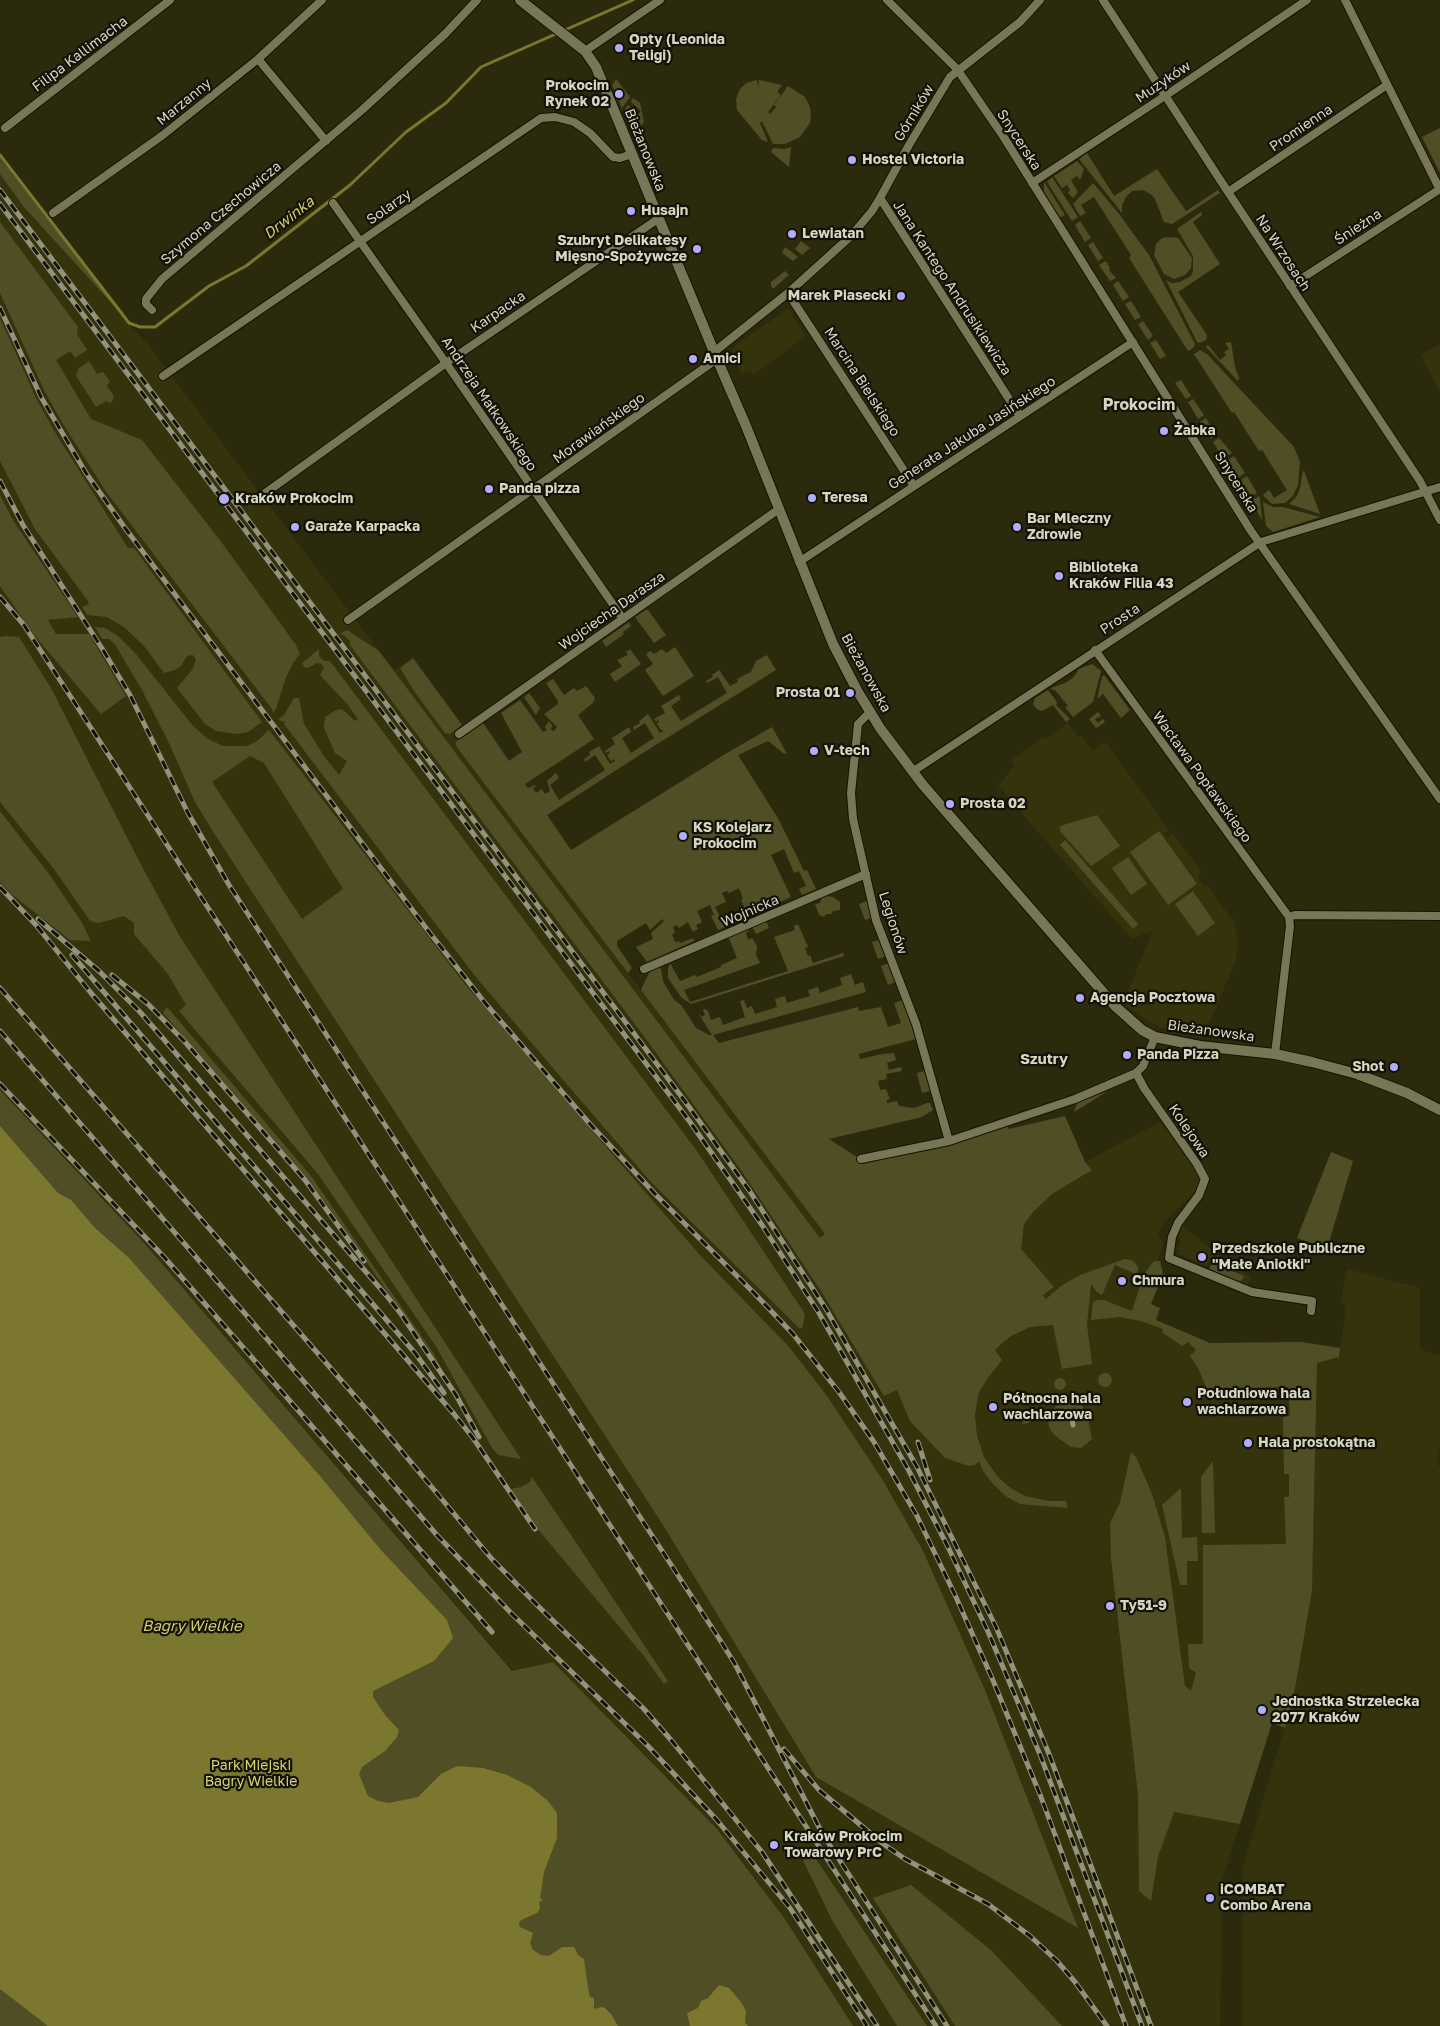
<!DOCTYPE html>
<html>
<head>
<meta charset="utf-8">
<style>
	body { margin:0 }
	canvas { display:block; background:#2c2a0c }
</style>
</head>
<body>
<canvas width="1440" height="2026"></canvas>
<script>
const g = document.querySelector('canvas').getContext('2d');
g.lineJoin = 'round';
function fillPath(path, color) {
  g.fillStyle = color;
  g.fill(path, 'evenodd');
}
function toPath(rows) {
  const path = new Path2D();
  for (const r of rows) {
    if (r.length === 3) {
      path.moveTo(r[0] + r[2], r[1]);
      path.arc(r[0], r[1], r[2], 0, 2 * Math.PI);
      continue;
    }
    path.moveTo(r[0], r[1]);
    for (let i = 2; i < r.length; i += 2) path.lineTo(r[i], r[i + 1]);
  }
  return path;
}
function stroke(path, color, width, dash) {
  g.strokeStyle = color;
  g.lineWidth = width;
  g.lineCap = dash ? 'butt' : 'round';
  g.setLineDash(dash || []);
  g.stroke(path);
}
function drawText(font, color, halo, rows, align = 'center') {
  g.font = font + ' "Golos Text",sans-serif';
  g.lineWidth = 4.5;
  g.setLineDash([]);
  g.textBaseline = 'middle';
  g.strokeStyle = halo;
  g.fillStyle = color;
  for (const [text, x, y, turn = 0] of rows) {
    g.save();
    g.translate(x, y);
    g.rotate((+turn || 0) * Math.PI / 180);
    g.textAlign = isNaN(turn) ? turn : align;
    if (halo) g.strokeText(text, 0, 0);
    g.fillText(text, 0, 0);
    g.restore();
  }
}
const built = toPath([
	[0,174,23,206,149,346,394,671,406,663,462,737,483,723,627,934,617,941,617,946,631,965,632,968,628,973,641,990,649,973,660,967,663,981,672,998,684,1008,696,1028,704,1034,712,1035,768,1103,865,1162,1065,1117,1085,1162,1160,1122,1188,1156,1200,1178,1196,1191,1163,1223,1158,1234,1163,1243,1142,1314,1210,1343,1301,1342,1298,1577,1269,1733,1222,1880,1220,2026,853,2026,785,1919,717,1829,553,1662,513,1671,145,1244,0,1090],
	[788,309,806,336,753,375,750,370,743,374,729,354,738,343],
	[1440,344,1440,392,1421,355],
	[1068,723,1079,738,1082,736,1092,751,1106,742,1108,745,1169,830,1164,833,1167,838,1173,834,1202,872,1198,878,1205,888,1207,885,1234,922,1238,940,1236,960,1203,1038,1159,1027,1137,1014,1124,1002,1153,930,1132,939,998,786,1015,765,1011,761,1040,739,1051,736],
	[1183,1226,1223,1259,1251,1278,1247,1286,1209,1269,1212,1262,1209,1261,1207,1266,1178,1254,1180,1251,1178,1249,1181,1240,1178,1238],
	[1347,1269,1420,1288,1420,1350,1440,1355,1440,1444,1436,1464,1440,1466,1440,2026,1243,2026,1243,1867,1293,1700,1312,1591,1317,1363,1339,1357,1346,1307,1341,1300]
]);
const green = toPath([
	[616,79,630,97,622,108,619,101,622,99,618,90,615,91,612,86],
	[757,80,758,88,759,80,782,85,777,92,781,95,768,112,770,114,776,107,774,105,788,86,805,97,810,107,811,116,810,123,800,137,785,144,773,144,762,121,760,123,768,142,762,140,737,110,736,99,740,89,746,83],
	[633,98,640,103,644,122,636,132,631,130,623,112,628,105,633,109,630,113,636,117,641,111,631,102],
	[1440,128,1440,173,1422,137],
	[791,147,789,167,771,152,773,148,785,149],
	[1087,153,1114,196,1157,169,1186,211,1218,190,1220,193,1172,224,1164,222,1155,199,1152,195,1143,190,1132,191,1126,197,1122,205,1122,213,1079,159],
	[0,158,123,316,23,206,0,174],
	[1077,161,1084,169,1080,180,1077,176,1071,180,1078,192,1073,198,1068,193,1070,190,1067,185,1062,188,1054,176],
	[1052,177,1078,217,1072,221,1047,182],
	[1044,182,1065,215,1059,218,1044,194],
	[1092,184,1094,184,1119,214,1149,255,1195,344,1193,348,1188,351,1129,258,1131,255,1094,197,1081,205,1086,213,1080,216,1073,204],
	[1201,212,1202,215,1193,222,1220,264,1178,292,1207,335,1206,340,1200,343,1197,342,1166,280,1172,283,1180,282,1191,276,1193,271,1193,256,1177,229],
	[1080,221,1091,238,1085,242,1075,225],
	[0,222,78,327,77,334,87,350,75,358,70,351,56,360,91,419,142,440,222,543,296,645,300,654,293,663,286,677,276,709,273,713,272,709,107,493,63,424,45,392,0,293],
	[1171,237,1178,238,1192,258,1191,268,1185,275,1174,279,1164,274,1154,255,1156,244,1162,238],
	[801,241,810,248,802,255,795,249],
	[1093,242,1103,258,1098,261,1088,245],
	[785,247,798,257,793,261,782,253],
	[1106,261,1110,268,1109,270,1116,278,1110,281,1099,265],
	[785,271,789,275,773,289,771,286,771,282],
	[1118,281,1129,297,1123,301,1113,285],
	[1131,301,1141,317,1135,320,1125,304],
	[0,318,36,398,56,434,128,548,134,548,262,722,248,732,237,734,216,731,205,724,177,688,192,670,196,660,193,655,187,656,181,666,175,670,164,673,144,646,125,628,107,617,87,615,82,607,89,604,88,601,35,529,0,461],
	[1143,321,1153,336,1148,340,1138,324],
	[1156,340,1166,356,1160,359,1150,343],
	[1231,342,1235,367,1239,378,1238,381,1206,347,1208,345,1220,360,1226,355,1224,352,1229,349,1225,343],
	[1200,350,1207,354,1294,447,1300,462,1298,485,1293,496,1285,503,1272,504,1263,495,1269,490,1274,498,1287,490,1262,450,1259,451,1234,412,1232,413,1194,354],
	[89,361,97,374,103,372,110,381,107,386,114,396,111,403,106,401,96,407,76,376,78,369],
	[1181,380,1191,396,1186,399,1175,383],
	[1193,399,1204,415,1198,419,1188,402],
	[1206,418,1215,436,1211,439,1200,422],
	[1219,438,1232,453,1223,458,1213,442],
	[1234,456,1245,473,1236,479,1225,462],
	[1303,471,1304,471,1320,514,1289,504,1297,496,1300,488],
	[1247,476,1257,493,1248,498,1238,482],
	[0,495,14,522,78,617,48,620,56,634,89,634,126,696,101,714,35,636,0,586],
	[1259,496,1260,498,1262,520,1251,501],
	[1263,502,1273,507,1283,507,1320,517,1273,532,1266,526],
	[646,610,648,610,666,635,654,643,635,617],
	[629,622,631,626,623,632,624,634,606,647,602,641],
	[95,627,105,628,117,635,136,654,193,726,208,739,223,746,246,746,256,742,269,730,464,983,699,1254,790,1348,827,1396,882,1479,923,1551,985,1690,1078,1928,816,1777,663,1525,212,830,195,802,169,743,142,690,116,646,109,639,102,639],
	[250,756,264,763,343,889,302,919,212,782],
	[347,630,379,651,394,671,820,1238,825,1234,641,990,649,973,657,967,661,969,663,981,674,1000,681,1005,696,1028,709,1035,712,1035,698,1013,702,1017,705,1015,703,1010,704,1009,708,1011,711,1020,720,1017,723,1025,745,1017,740,1001,744,1000,747,1008,752,1006,755,1014,777,1007,775,999,785,996,787,1003,810,996,808,990,818,987,820,993,842,985,840,978,851,974,855,985,863,982,866,992,713,1035,719,1043,858,1007,859,1011,881,1007,888,1027,901,1023,894,1003,903,1000,916,1039,859,1054,860,1059,882,1054,894,1053,896,1060,887,1063,889,1070,901,1067,902,1071,886,1074,887,1079,878,1081,880,1090,886,1089,890,1099,887,1100,887,1103,897,1101,899,1106,914,1108,927,1103,930,1103,933,1110,922,1117,829,1139,860,1159,1005,1123,1009,1129,1065,1116,1085,1162,1092,1170,1052,1194,1034,1211,1024,1224,1021,1249,1054,1287,1043,1295,1046,1299,1061,1286,1080,1275,1125,1259,1132,1260,1135,1263,1138,1267,1138,1275,1115,1265,1102,1295,1097,1292,1091,1284,1087,1325,1092,1364,1062,1369,1053,1325,1030,1327,1011,1336,1002,1343,995,1350,1002,1360,988,1378,978,1394,975,1416,977,1436,984,1457,997,1476,1009,1487,1025,1496,1048,1501,1066,1501,1068,1508,1020,1504,1007,1497,994,1485,983,1471,979,1461,975,1465,969,1466,945,1458,910,1421,897,1390,884,1396,821,1291,743,1173,646,1039,349,644,351,642,345,636,340,634],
	[6,636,19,637,51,688,138,859,179,935,521,1459,498,1455,492,1448,437,1348,318,1174,179,1011,186,1005,168,974,134,934,134,923,124,916,99,923,90,921,54,869,0,802,0,637],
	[675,647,694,676,663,696,645,670,653,664,646,654,650,651,654,654,662,649,666,653],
	[319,649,319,656,324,661,330,661,697,1151,805,1314,802,1329,798,1327,651,1182,564,1081,475,976,284,724,285,722,278,720,284,715,294,698,299,698,304,724,324,756,339,775,347,761,335,753,324,728,325,717,336,710,342,709,355,721,358,719,348,705,320,675,324,668,321,664,317,663,308,668,304,667,302,663],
	[630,649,641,664,615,682,610,674,622,666,617,660,628,655,626,652],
	[767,655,776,670,646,751,547,815,571,850,727,753,772,727,787,754,783,753,768,741,738,755,779,820,804,871,807,870,816,889,802,895,799,889,806,886,799,871,794,873,784,849,771,855,791,897,749,917,741,900,743,899,739,888,729,893,727,891,722,893,726,902,715,907,725,927,718,930,711,916,714,915,710,905,697,911,702,922,696,925,698,929,693,932,688,922,679,928,677,925,673,927,675,933,672,934,675,942,679,941,680,943,693,938,694,941,647,962,636,947,653,939,651,933,664,921,662,919,650,930,646,923,617,941,617,946,632,968,628,973,456,746,456,742,483,723,509,761,522,752,501,713,520,700,543,732,547,730,545,727,549,721,552,725,551,730,554,731,557,727,544,714,558,704,558,701,546,683,553,679,564,695,574,688,577,691,586,686,595,698,593,703,578,715,594,739,525,784,528,788,535,785,536,786,533,788,536,793,542,789,545,794,550,791,547,781,556,773,559,778,550,785,559,800,605,770,595,755,585,762,584,759,590,755,589,752,599,746,610,764,615,761,614,759,611,761,607,755,610,753,609,751,606,753,605,751,615,744,612,738,629,727,631,732,622,738,631,753,654,738,645,723,634,730,633,727,640,723,639,721,648,714,660,733,664,730,661,730,657,724,659,721,658,720,656,722,654,719,665,713,661,706,679,695,681,699,671,706,681,721,727,693,718,677,707,683,706,681,713,677,712,675,719,670,730,686,738,682,737,679,751,672,756,661],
	[413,658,462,725,450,734,445,733,414,691,400,668],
	[1092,664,1101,671,1093,702,1073,717,1065,707,1068,706,1055,690,1053,690,1051,688,1065,683,1073,678,1079,669],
	[1104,675,1130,710,1121,718,1103,694,1097,699,1102,677],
	[1048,690,1057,702,1056,705,1070,719,1066,722,1053,705,1042,711,1037,709,1033,704,1035,698],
	[529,693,540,708,536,715,524,697],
	[1098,712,1101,716,1095,719,1098,723,1103,719,1105,722,1096,728,1089,719],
	[0,811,49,874,81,921,91,941,70,940,10,893,0,882],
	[1097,815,1120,846,1091,866,1060,831,1060,826],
	[1159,831,1197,884,1168,905,1130,852],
	[1065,840,1138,924,1133,929,1060,845],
	[1128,857,1147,884,1131,895,1112,868],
	[1193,891,1215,923,1198,936,1175,904],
	[825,896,833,897,840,902,840,910,833,911,832,914,826,914,824,917,819,915,815,904,820,903,822,897],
	[867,901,871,918,865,920,859,904],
	[766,921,769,928,756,934,752,927,746,933,748,940,752,938,757,946,756,955,760,963,684,990,690,1002,788,971,774,937,795,930,794,926,798,924,808,947,805,948,808,956,810,955,813,963,843,953,844,956,691,1004,681,997,668,978,668,969,670,963,680,981,695,975,697,977,721,967,721,965,737,958,728,936],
	[879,940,886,956,878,959,872,942],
	[889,963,896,982,888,985,881,966],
	[167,1007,311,1176,434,1354,445,1375,325,1202,163,1013],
	[925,1071,930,1091,922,1093,917,1073],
	[0,1090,145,1244,512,1671,553,1662,717,1829,785,1919,853,2026,0,2026],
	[1108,1091,1074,1112,1077,1103],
	[1331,1152,1353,1161,1327,1249,1297,1238],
	[1154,1261,1160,1261,1163,1274,1151,1304,1160,1308,1156,1320,1210,1343,1301,1342,1340,1348,1339,1357,1317,1363,1312,1591,1293,1700,1285,1728,1272,1723,1240,1824,1174,1812,1158,1857,1151,1901,1139,1891,1138,1795,1111,1559,1110,1523,1120,1503,1131,1452,1136,1457,1152,1494,1165,1537,1185,1686,1191,1691,1196,1673,1189,1668,1188,1644,1202,1644,1203,1638,1203,1545,1286,1544,1284,1497,1289,1497,1289,1474,1284,1474,1283,1417,1290,1416,1288,1387,1207,1389,1198,1368,1190,1356,1196,1350,1188,1342,1182,1346,1162,1332,1163,1329,1141,1321,1120,1317,1091,1320,1093,1302,1098,1300,1104,1300,1132,1311,1144,1274],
	[1212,1262,1244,1276,1241,1281,1238,1282,1209,1269],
	[1105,1380,7],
	[1060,1384,6],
	[1066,1397,1080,1400,1088,1419,1092,1439,1081,1448,1071,1447,1054,1435,1049,1427,1048,1419,1052,1410],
	[1029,1412,1034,1412,1035,1418,1028,1423,1023,1424,1021,1417],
	[1213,1461,1215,1533,1202,1533,1201,1477],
	[532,1477,575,1541,668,1681,664,1684,643,1655,527,1516,511,1489,521,1487,530,1482],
	[1181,1488,1182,1538,1197,1537,1198,1561,1187,1561,1187,1585,1180,1585,1162,1505],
	[800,1854,816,1859,927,2026,897,2026,832,1920],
	[911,1885,992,1951,1062,2026,955,2026,873,1898]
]);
const water = toPath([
	[0,1126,58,1193,71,1200,95,1228,129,1258,320,1476,380,1549,447,1620,453,1638,434,1661,373,1691,373,1697,385,1715,399,1730,397,1737,385,1751,362,1767,359,1774,368,1796,378,1801,389,1803,418,1797,441,1774,457,1766,483,1768,507,1775,531,1787,548,1801,557,1813,557,1838,544,1872,540,1898,543,1900,539,1902,540,1909,537,1913,521,1920,519,1923,520,1927,533,1933,530,1943,533,1950,541,1955,549,1956,562,1947,574,1947,578,1955,584,1959,588,1987,590,1997,594,1998,594,2009,601,2007,605,2008,611,2014,618,2026,48,2026,0,1989],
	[719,1985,729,1988,741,2002,746,2011,745,2023,748,2026,754,2026,690,2026,687,2013,698,2008,701,2001,708,1998]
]);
const stream = toPath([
	[0,155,126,319,129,323,140,327,155,327,209,286,246,266,350,185,406,132,446,103,481,67,633,0]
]);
const minor = toPath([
	[887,0,957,69,1003,136,1251,531,1440,799],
	[1103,0,1228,192,1420,481,1440,520],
	[1345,0,1440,190],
	[585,51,660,0],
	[258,59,326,141],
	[5,128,170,0],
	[1032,183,1165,96,1307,0],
	[1228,192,1387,85],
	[880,198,1020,416],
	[333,203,446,363,623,619],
	[53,213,163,135,258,59,322,0],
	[1290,286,1440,189],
	[788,293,914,486],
	[152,310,146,304,146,299,162,279,362,110,445,34,477,0],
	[714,352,788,293,851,236,872,211,880,198,909,145,950,77,1020,22,1040,0],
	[163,376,541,118,555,117,574,122,590,133,613,157,620,158,632,154],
	[257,499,446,363,658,219],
	[799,562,1133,342],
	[348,620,717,359],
	[1095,650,1289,917],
	[870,712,858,724,851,793,853,819,876,920,916,1024,949,1141],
	[459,734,779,509],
	[912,772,1261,542,1440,487],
	[1289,917,1295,915,1440,916],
	[644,969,866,874],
	[1275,1054,1290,926,1289,917],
	[1136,1073,1144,1088,1197,1164,1205,1179,1199,1195,1178,1223,1172,1237,1169,1258,1252,1292,1312,1301,1311,1311],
	[861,1159,949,1141,1075,1099,1136,1073,1143,1066,1155,1037]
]);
const tertiary = toPath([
	[520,0,585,51,596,67,717,359,746,426,833,644,858,692,880,728,923,785,1115,1006,1142,1030,1155,1037,1200,1046,1275,1054,1312,1062,1357,1074,1407,1093,1440,1110]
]);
const rail = toPath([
	[0,190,684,1100,749,1190,826,1309,917,1467,996,1627,1049,1754,1151,2026],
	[0,204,690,1122,762,1225,819,1313,909,1471,949,1549,989,1634,1041,1757,1142,2026],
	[0,308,41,397,86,473,125,528,426,928,485,1003,589,1123,656,1195,755,1294,793,1334,839,1392,874,1442,917,1516,955,1595,992,1678,1041,1797,1126,2026],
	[0,481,23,525,103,650,130,695,188,813,229,885,720,1640,735,1664,822,1833,947,2026],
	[0,597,24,625,936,2026],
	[0,887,36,925,91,993,454,1414,473,1438,535,1529],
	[38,919,99,971,140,1012,386,1295,401,1314,456,1395,479,1437],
	[72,955,415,1353,444,1393],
	[112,975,148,1004,185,1042,305,1180,364,1261],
	[0,988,374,1418,491,1558,538,1606,644,1709,671,1740,762,1852,877,2026],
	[0,1031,436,1534,510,1612,648,1746,716,1819,790,1908,867,2026],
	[0,1084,164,1257,492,1632],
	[1071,1412,1073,1425],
	[918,1442,930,1480],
	[784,1749,819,1790,882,1843,905,1859,988,1904,1030,1936,1057,1961,1075,1982,1107,2026]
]);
const markers = [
	[619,48,5,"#b1adfa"],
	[619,94,5,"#b1adfa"],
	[852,160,5,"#b1adfa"],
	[631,211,5,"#b1adfa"],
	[792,234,5,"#b1adfa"],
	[697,249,5,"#b1adfa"],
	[901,296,5,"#b1adfa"],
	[693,359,5,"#b1adfa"],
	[1164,431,5,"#b1adfa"],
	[489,489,5,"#b1adfa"],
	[812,498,5,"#b1adfa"],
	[224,499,6,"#b1adfa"],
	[295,527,5,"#b1adfa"],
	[1017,527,5,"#b1adfa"],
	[1059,576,5,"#b1adfa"],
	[850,693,5,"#b1adfa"],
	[814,751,5,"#b1adfa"],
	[950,804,5,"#b1adfa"],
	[683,836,5,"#b1adfa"],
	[1080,998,5,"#b1adfa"],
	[1127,1055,5,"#b1adfa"],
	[1394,1067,5,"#b1adfa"],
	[1202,1257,5,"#b1adfa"],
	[1122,1281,5,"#b1adfa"],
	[1187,1402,5,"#b1adfa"],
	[993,1407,5,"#b1adfa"],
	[1248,1443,5,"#b1adfa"],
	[1110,1606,5,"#b1adfa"],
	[1262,1710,5,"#b1adfa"],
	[774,1845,5,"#b1adfa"],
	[1210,1898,5,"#b1adfa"]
];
const poiNames = [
	["Opty (Leonida",629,40],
	["Teligi)",629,56],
	["Prokocim",609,86,"right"],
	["Rynek 02",609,102,"right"],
	["Hostel Victoria",862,160],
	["Husajn",641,211],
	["Lewiatan",802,234],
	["Szubryt Delikatesy",687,241,"right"],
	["Mięsno-Spożywcze",687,257,"right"],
	["Marek Piasecki",891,296,"right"],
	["Amici",703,359],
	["Żabka",1174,431],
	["Panda pizza",499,489],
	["Teresa",822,498],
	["Kraków Prokocim",235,499],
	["Bar Mleczny",1027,519],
	["Zdrowie",1027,535],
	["Garaże Karpacka",305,527],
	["Biblioteka",1069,568],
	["Kraków Filia 43",1069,584],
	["Prosta 01",840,693,"right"],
	["V-tech",824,751],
	["Prosta 02",960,804],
	["KS Kolejarz",693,828],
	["Prokocim",693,844],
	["Agencja Pocztowa",1090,998],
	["Panda Pizza",1137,1055],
	["Shot",1384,1067,"right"],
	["Przedszkole Publiczne",1212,1249],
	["\"Małe Aniołki\"",1212,1265],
	["Chmura",1132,1281],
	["Południowa hala",1197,1394],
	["wachlarzowa",1197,1410],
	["Północna hala",1003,1399],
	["wachlarzowa",1003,1415],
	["Hala prostokątna",1258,1443],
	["Ty51-9",1120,1606],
	["Jednostka Strzelecka",1272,1702],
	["2077 Kraków",1272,1718],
	["Kraków Prokocim",784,1837],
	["Towarowy PrC",784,1853],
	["iCOMBAT",1220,1890],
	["Combo Arena",1220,1906]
];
const streetNames = [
	["Filipa Kallimacha",80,54,-37],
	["Muzyków",1163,82,-34],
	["Marzanny",184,102,-39],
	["Górników",914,113,-59],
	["Promienna",1301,128,-34],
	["Snycerska",1019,140,57],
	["Bieżanowska",645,150,68],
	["Solarzy",389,207,-35],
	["Szymona Czechowicza",221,213,-40],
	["Śnieżna",1358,227,-33],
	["Na Wrzosach",1283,253,57],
	["Jana Kantego Andrusikiewicza",952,288,57],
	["Karpacka",498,312,-34],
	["Marcina Bielskiego",862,382,57],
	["Andrzeja Małkowskiego",489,404,56],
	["Morawiańskiego",599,428,-36],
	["Generała Jakuba Jasińskiego",972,433,-33],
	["Snycerska",1236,482,58],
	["Wojciecha Darasza",612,611,-35],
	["Prosta",1120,619,-33],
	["Bieżanowska",866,673,61],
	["Wacława Popławskiego",1202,777,54],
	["Wojnicka",750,911,-23],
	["Legionów",893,923,72],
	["Bieżanowska",1211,1031,8],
	["Kolejowa",1189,1131,56]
];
const parkNames = [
	["Park Miejski",251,1766],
	["Bagry Wielkie",251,1782]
];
const waterNames = [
	["Drwinka",289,218,-38],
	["Bagry Wielkie",192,1626]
];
const neighbourhoodNames = [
	["Szutry",1044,1059]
];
const quarterNames = [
	["Prokocim",1139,405]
];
fillPath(built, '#35330b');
fillPath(green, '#504e25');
fillPath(water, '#7b772f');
stroke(stream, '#7b772f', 3);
stroke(minor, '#141200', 10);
stroke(tertiary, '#141200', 12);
stroke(minor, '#777656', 8);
stroke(tertiary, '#777656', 10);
stroke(rail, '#93927c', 5);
stroke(rail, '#131206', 3, [9]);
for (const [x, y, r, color] of markers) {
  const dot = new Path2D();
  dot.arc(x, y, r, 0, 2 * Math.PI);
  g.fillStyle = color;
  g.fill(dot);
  stroke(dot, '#131206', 2);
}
drawText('bold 14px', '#d6d6c4', '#131206', poiNames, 'left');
drawText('14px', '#d6d6c4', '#131206', streetNames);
drawText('14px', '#d8d36f', '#131206', parkNames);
drawText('italic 15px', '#d1cc68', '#131206', waterNames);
drawText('bold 15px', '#d6d6c4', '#131206', neighbourhoodNames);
drawText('bold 16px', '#d6d6c4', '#131206', quarterNames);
</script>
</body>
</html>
